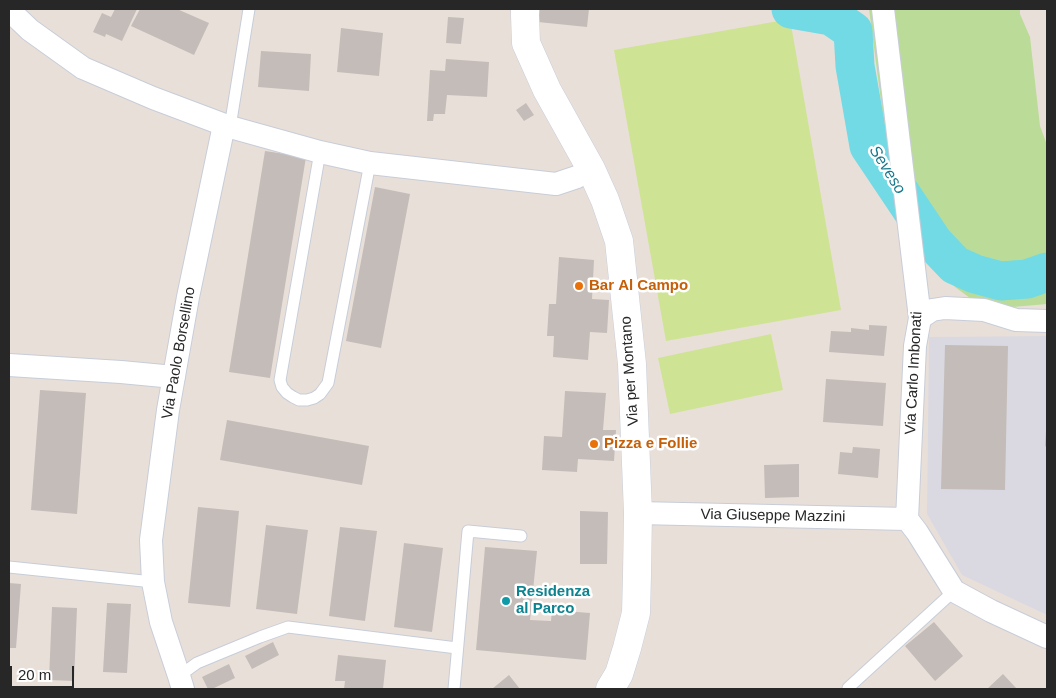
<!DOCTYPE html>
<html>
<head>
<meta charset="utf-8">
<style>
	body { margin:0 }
	#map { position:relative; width:1056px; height:698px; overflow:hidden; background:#e9dfd9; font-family:Arial,sans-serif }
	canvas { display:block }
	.frame { position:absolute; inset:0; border:10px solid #272727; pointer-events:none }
	.scale { position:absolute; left:10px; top:666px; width:64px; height:22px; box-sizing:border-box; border:2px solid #272727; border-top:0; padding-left:6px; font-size:15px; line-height:18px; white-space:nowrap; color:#272727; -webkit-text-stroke:4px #fff; paint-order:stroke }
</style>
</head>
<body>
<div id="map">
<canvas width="1056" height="698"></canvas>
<div class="frame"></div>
<div class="scale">20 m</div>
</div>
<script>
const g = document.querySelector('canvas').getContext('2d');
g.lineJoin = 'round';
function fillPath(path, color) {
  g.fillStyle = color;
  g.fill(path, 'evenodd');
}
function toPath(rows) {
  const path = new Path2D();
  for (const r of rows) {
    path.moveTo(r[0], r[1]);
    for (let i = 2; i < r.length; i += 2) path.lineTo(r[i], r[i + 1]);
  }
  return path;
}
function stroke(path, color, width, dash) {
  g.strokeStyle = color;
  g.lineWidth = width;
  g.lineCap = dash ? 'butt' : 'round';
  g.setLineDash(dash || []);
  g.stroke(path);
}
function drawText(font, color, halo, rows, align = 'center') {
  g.font = font + ' Arial,sans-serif';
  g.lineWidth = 5;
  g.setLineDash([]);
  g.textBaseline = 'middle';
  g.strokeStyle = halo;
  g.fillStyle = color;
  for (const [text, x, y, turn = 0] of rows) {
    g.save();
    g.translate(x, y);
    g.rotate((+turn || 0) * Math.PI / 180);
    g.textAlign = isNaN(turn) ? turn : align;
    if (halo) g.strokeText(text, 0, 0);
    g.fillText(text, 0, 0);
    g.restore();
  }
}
const industrial = toPath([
	[1047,336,1047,615,962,575,927,514,929,337]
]);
const green = toPath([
	[869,9,1020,9,1020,14,1030,37,1040,126,1047,145,1047,304,1001,308,970,298,955,287,935,259,898,231]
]);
const pitch = toPath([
	[790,19,841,310,666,341,614,50],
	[771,334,783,390,670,414,658,358]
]);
const river = toPath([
	[791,9,831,16,853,31,855,66,869,146,934,243,955,265,975,274,1001,281,1027,279,1047,272]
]);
const building = toPath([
	[115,9,137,9,122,41,106,34,105,37,93,32,102,13,111,17],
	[140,9,177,9,209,23,194,55,131,26],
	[540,9,589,9,587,27,538,22],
	[448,17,464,18,461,44,446,43],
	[341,28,383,33,379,76,337,72],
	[261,51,311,54,309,91,258,87],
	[446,59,489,62,487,97,447,95,445,114,434,114,433,121,427,121,430,70,445,71],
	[526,103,534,115,524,121,516,110],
	[265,151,306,157,270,378,229,372],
	[375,187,410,194,381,348,346,341],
	[559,257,594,260,592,299,609,300,607,333,590,332,588,360,553,357,554,336,547,336,549,304,556,304],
	[869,325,887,326,884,356,829,352,831,331,851,332,851,328,869,330],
	[945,345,1008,346,1005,490,941,489],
	[826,379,886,383,883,426,823,422],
	[40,390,86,393,77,514,31,510],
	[565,391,606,393,603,430,616,430,614,461,578,459,577,472,542,470,544,436,562,437],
	[227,420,369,446,362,485,220,460],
	[1046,431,1047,431,1047,447,1045,446],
	[853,447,880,449,878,478,838,474,840,452,852,453],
	[799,464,799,497,765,498,764,465],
	[198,507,239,511,230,607,188,603],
	[580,511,608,512,607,564,580,564],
	[266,525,308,530,297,614,256,609],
	[340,527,377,531,365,621,329,616],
	[404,543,443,548,432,632,394,627],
	[485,547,537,551,530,620,551,621,552,610,590,613,586,660,476,650],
	[9,583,21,584,16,648,9,648],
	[107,603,131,604,127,673,103,672],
	[52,607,77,608,74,681,49,680],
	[934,622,963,656,935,681,905,646],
	[273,642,279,655,252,669,245,656],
	[338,655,386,660,383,689,344,689,345,681,335,681],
	[229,664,235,678,212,689,208,689,202,677],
	[1003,674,1017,689,987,689],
	[509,675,520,689,492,689]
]);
const service = toPath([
	[230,127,249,9],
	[320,152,280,380,282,387,287,393,293,397,299,400,307,400,314,398,320,394,328,383,370,163],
	[9,567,153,582],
	[179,676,197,663,260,637,288,627,457,648],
	[848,688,954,591],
	[454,689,468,531,521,536]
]);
const minor = toPath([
	[883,9,920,318,915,346,907,519,917,532,954,591,991,611,1047,637],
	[9,10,30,30,83,68,153,98,230,127,320,152,370,163,556,184,577,177,591,169],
	[920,318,932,310,945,308,984,310,1016,320,1047,321],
	[9,365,121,372,174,377],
	[638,513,907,519],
	[183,689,179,676,161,622,153,582,151,540,168,410,188,297,224,125]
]);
const tertiary = toPath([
	[525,9,525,15,526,43,547,90,591,169,605,200,619,241,632,364,638,513,637,575,636,613,627,648,619,674,610,689]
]);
const markers = [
	[579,286,5,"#e8710a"],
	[594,444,5,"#e8710a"],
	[506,601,5,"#0f9aa8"]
];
const foodNames = [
	["Bar Al Campo",589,286],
	["Pizza e Follie",604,444]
];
const streetNames = [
	["Via Paolo Borsellino",179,353,-80],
	["Via per Montano",630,371,-94],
	["Via Carlo Imbonati",914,373,-87],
	["Via Giuseppe Mazzini",773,516,1]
];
const cultureNames = [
	["Residenza",516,592],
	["al Parco",516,609]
];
const waterNames = [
	["Seveso",887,170,58]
];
fillPath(industrial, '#dad9e1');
fillPath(green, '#bbdc98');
fillPath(pitch, '#cfe394');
stroke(river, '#71dae5', 39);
fillPath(building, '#c4bcb8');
stroke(service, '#c7cdd8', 13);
stroke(minor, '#c7cdd8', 24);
stroke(tertiary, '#c7cdd8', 29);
stroke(service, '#fff', 11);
stroke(minor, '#fff', 22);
stroke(tertiary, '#fff', 28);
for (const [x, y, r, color] of markers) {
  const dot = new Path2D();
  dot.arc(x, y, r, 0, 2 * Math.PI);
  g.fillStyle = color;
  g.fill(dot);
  stroke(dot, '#fff', 2);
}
drawText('bold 15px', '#c56008', '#fff', foodNames, 'left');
drawText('15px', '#272727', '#fff', streetNames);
drawText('bold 15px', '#0d838f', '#fff', cultureNames, 'left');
drawText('italic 16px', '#15788c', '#fff', waterNames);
</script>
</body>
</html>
